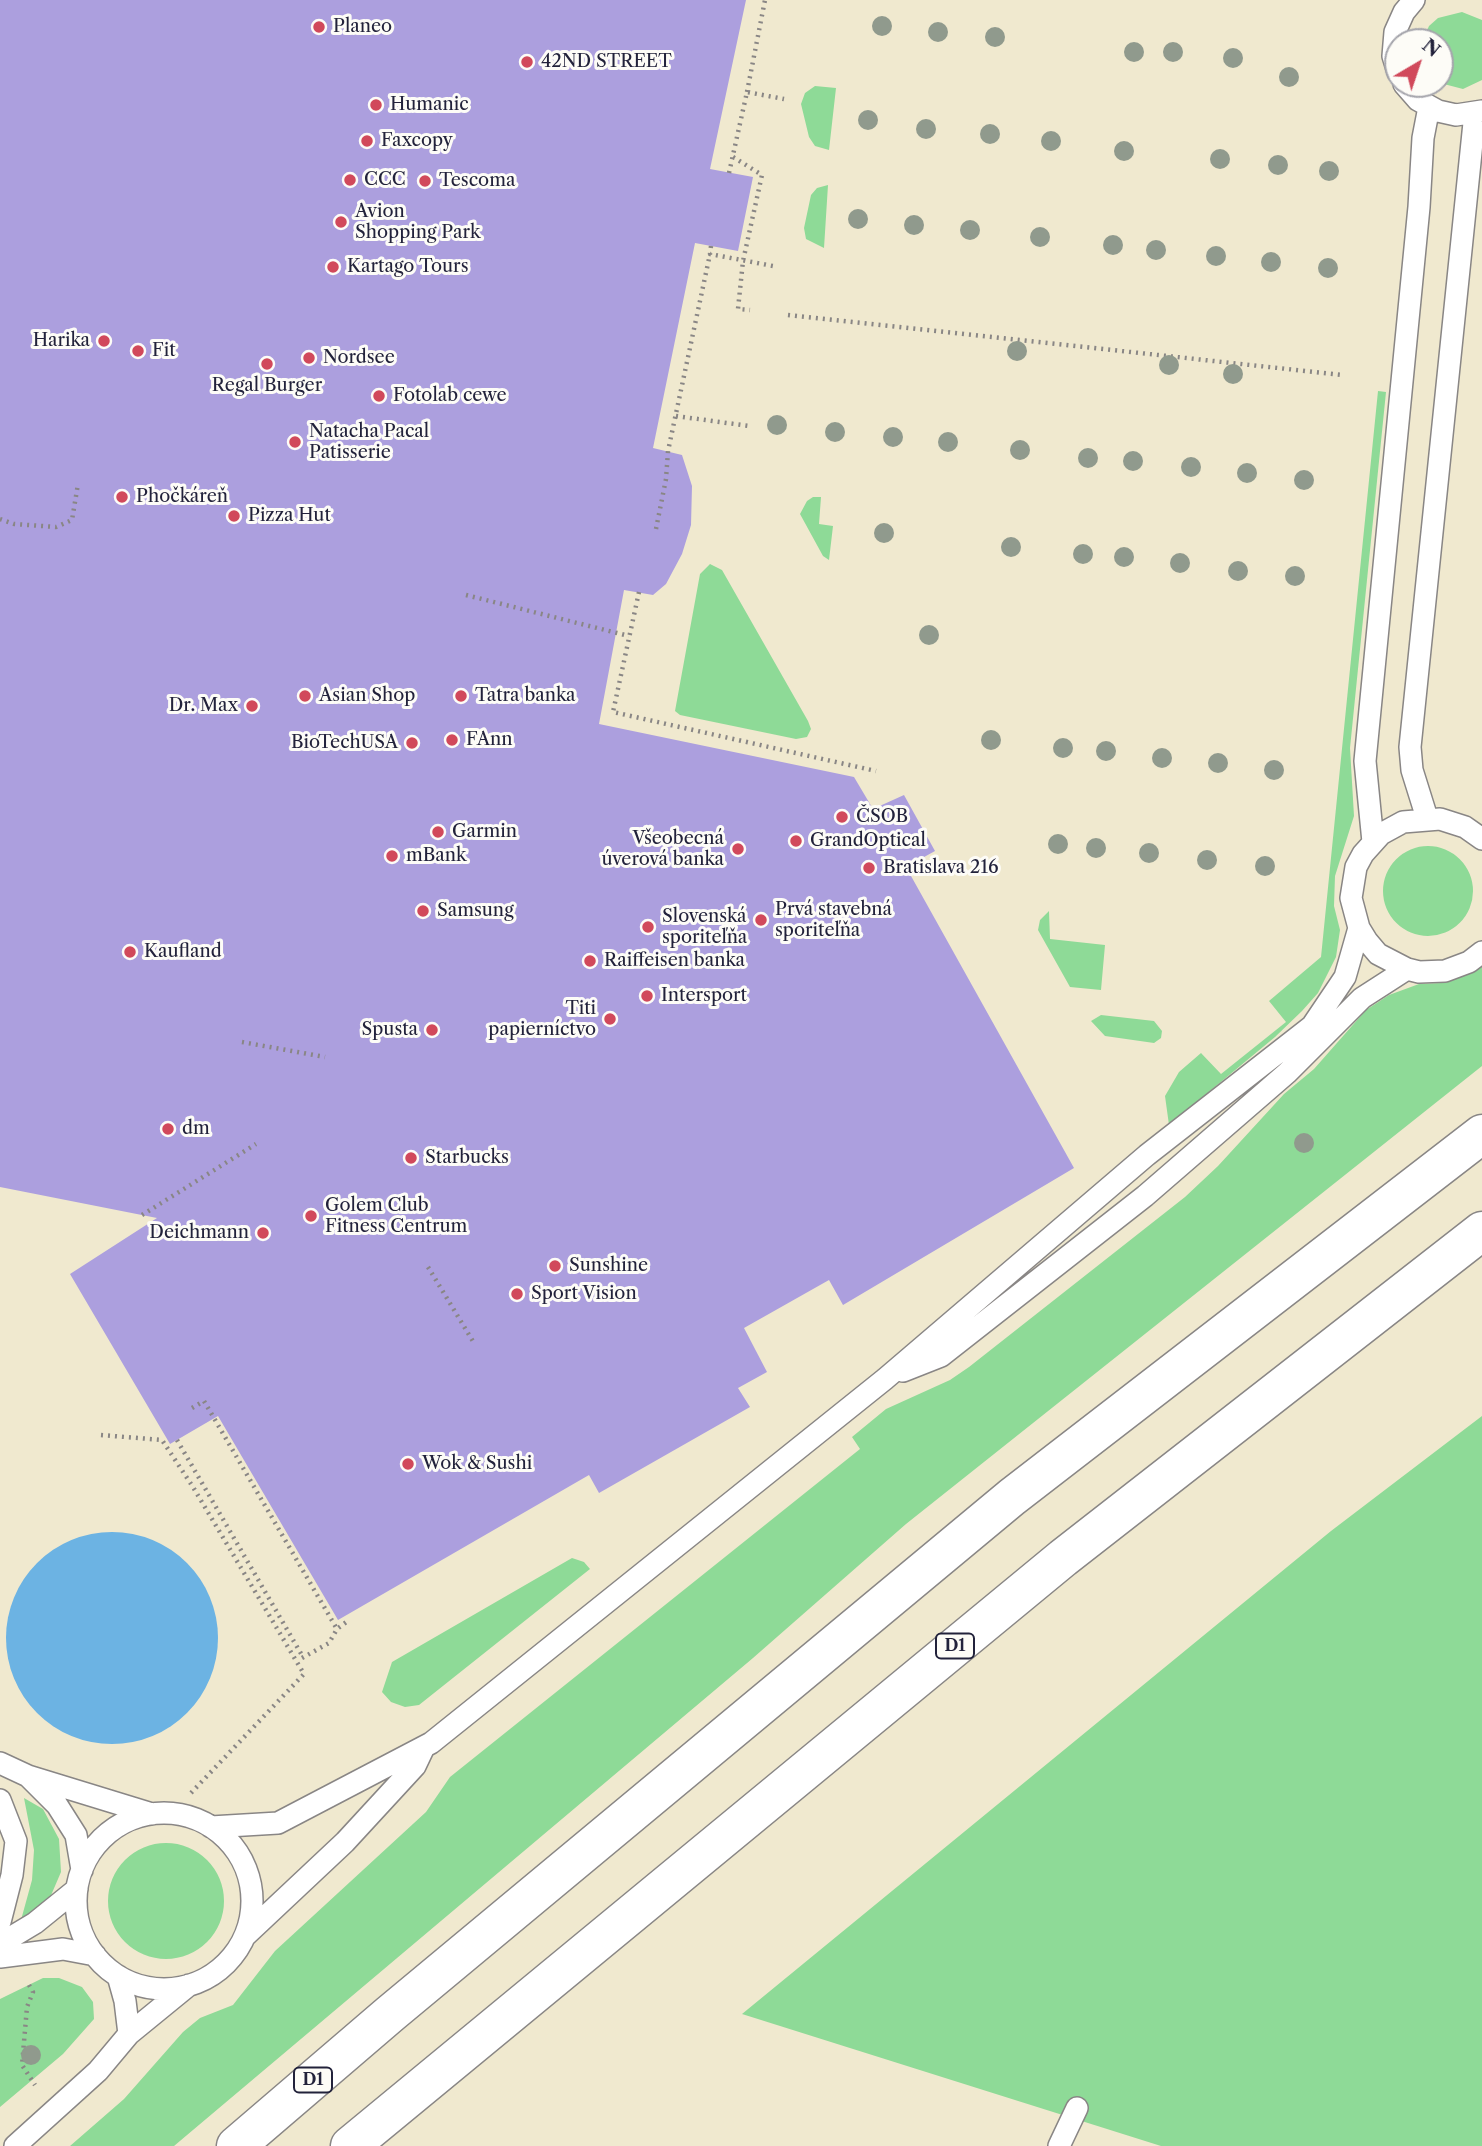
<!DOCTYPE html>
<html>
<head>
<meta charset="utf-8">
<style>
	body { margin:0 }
	#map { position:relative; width:1482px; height:2146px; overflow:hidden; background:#f0e9cf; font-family:"Libre Caslon Text",serif }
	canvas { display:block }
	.north { position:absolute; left:1384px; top:28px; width:70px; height:70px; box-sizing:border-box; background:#fdfcf7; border:2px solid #a5a5ac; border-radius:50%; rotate:39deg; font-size:19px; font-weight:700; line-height:28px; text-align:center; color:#22223b }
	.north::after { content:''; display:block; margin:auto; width:24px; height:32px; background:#d1495b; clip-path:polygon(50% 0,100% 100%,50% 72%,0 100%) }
</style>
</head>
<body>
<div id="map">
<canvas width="1482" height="2146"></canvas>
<div class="north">N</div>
</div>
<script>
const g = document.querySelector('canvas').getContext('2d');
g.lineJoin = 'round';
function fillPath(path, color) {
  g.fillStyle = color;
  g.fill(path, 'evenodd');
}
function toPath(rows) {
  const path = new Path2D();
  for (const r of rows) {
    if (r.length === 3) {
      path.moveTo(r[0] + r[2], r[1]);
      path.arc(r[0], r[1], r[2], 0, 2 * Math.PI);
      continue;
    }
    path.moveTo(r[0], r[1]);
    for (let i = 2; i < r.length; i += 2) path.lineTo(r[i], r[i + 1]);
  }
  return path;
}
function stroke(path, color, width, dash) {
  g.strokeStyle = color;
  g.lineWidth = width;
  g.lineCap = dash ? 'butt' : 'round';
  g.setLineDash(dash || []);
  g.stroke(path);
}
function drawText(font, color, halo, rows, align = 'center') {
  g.font = font + ' "Libre Caslon Text",serif';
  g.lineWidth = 6;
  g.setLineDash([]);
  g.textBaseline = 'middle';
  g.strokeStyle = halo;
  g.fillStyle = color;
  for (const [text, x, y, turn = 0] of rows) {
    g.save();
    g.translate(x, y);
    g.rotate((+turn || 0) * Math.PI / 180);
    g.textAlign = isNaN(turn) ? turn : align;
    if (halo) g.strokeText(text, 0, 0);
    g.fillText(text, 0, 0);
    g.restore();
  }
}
const green = toPath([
	[1462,12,1482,20,1482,80,1463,89,1440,83,1440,42,1422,42,1429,26,1438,18],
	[815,86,836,88,829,150,815,146,809,137,801,104,805,93],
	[828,185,824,248,806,239,804,228,811,195,817,188],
	[1378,391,1386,392,1350,748,1354,816,1335,876,1334,906,1340,930,1336,957,1318,993,1302,1011,1275,1037,1169,1125,1165,1096,1179,1072,1201,1053,1221,1074,1286,1022,1269,1001,1321,957],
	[813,497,821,497,819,524,833,526,829,560,823,556,800,514,807,501],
	[710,564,722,570,808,721,811,729,807,737,796,739,680,715,675,711,700,574],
	[1428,891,45],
	[1049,911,1050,939,1105,945,1101,990,1070,987,1038,930,1040,920],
	[1482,964,1482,1066,906,1524,753,1658,174,2146,70,2146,124,2099,183,2032,200,2018,233,2005,275,1951,426,1812,450,1777,860,1449,852,1437,886,1409,950,1380,969,1367,1185,1197,1218,1166,1284,1094,1314,1069,1366,1010,1389,995,1419,984,1441,983,1470,973],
	[1101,1015,1154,1021,1162,1031,1161,1038,1154,1043,1105,1036,1091,1021],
	[1482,1416,1482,2146,1161,2146,742,2014,1331,1531],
	[572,1558,584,1562,590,1569,419,1705,405,1707,391,1702,382,1692,392,1662],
	[24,1798,43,1809,59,1839,61,1872,49,1900,21,1920,32,1880,34,1850],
	[166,1901,58],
	[43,1978,59,1978,82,1987,93,2002,94,2019,63,2054,0,2107,0,1999]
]);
const water = toPath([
	[112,1638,106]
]);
const building = toPath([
	[0,0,746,0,710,169,753,177,738,251,695,243,653,448,682,455,692,486,691,525,682,554,666,584,653,595,624,590,599,724,854,777,873,809,904,795,935,851,906,867,1074,1168,843,1305,829,1280,744,1328,767,1372,738,1388,750,1407,599,1493,589,1475,338,1620,218,1416,170,1444,70,1274,157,1218,0,1187]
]);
const path = toPath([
	[747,92,765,0],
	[733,157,762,175,743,261,738,309,750,310],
	[729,173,747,92,784,99],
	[711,246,710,254,773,266],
	[788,315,1343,375],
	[676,416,749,426],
	[0,519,14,524,56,527,72,520,78,484],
	[656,529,666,479,668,451,710,254],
	[639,592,613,712,876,771],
	[466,595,629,636],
	[242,1042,325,1057],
	[142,1215,256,1144],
	[428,1267,474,1343],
	[192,1408,204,1401,337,1629],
	[101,1435,162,1440,193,1487,304,1674,190,1794],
	[177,1440,303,1657],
	[302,1658,329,1643,337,1629,349,1620],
	[29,1985,33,1992,27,2007,22,2065,35,2085]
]);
const lane = toPath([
	[1398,72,1393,56,1395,32,1404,12,1414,0],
	[1404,84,1418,100,1438,111,1456,115,1482,111],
	[1427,818,1412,770,1410,747,1475,113],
	[1482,839,1465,827,1440,819,1403,822,1381,834,1363,854,1356,867,1351,898,1359,928,1367,941,1378,954,1407,969,1419,972,1445,971,1469,962,1482,952],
	[1373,842,1365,761,1419,207,1423,138,1429,107],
	[903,1371,941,1356,1145,1196,1287,1073,1362,998,1407,969],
	[0,1763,28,1776,152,1814],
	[29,1777,57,1805,76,1835,82,1870],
	[0,1800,16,1841,12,1875,0,1922],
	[164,1901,88],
	[211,1827,278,1823,431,1743,885,1379,1147,1155,1312,1026,1345,977,1359,928],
	[246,1935,345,1842,415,1766,424,1747],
	[0,1944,35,1923,77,1889],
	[0,1957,63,1949,95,1955],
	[118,1976,125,2001,129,2034],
	[15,2146,98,2071,129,2034,189,1985],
	[1059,2146,1077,2108]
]);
const highway = toPath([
	[236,2146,390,2014,1012,1497,1482,1134],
	[350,2146,1063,1558,1482,1231]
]);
const trees = [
	[882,26],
	[938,32],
	[995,37],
	[1134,52],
	[1173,52],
	[1233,58],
	[1289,77],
	[868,120],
	[926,129],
	[990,134],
	[1051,141],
	[1124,151],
	[1220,159],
	[1278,165],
	[1329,171],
	[858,219],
	[914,225],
	[970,230],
	[1040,237],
	[1113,245],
	[1156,250],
	[1216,256],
	[1271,262],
	[1328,268],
	[1017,351],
	[1169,365],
	[1233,374],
	[777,425],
	[835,432],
	[893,437],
	[948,442],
	[1020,450],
	[1088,458],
	[1133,461],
	[1191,467],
	[1247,473],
	[1304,480],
	[884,533],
	[1011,547],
	[1083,554],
	[1124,557],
	[1180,563],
	[1238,571],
	[1295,576],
	[929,635],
	[991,740],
	[1063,748],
	[1106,751],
	[1162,758],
	[1218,763],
	[1274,770],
	[1058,844],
	[1096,848],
	[1149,853],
	[1207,860],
	[1265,866],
	[1304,1143],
	[31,2055]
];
const markers = [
	[319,27,7,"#d1495b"],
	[527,62,7,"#d1495b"],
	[376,105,7,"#d1495b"],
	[367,141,7,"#d1495b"],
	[350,180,7,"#d1495b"],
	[425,181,7,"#d1495b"],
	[341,222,7,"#d1495b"],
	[333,267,7,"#d1495b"],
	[104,341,7,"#d1495b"],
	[138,351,7,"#d1495b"],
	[309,358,7,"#d1495b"],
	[267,364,7,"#d1495b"],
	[379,396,7,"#d1495b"],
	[295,442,7,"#d1495b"],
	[122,497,7,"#d1495b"],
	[234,516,7,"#d1495b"],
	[305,696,7,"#d1495b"],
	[461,696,7,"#d1495b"],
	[252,706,7,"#d1495b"],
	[452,740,7,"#d1495b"],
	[412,743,7,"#d1495b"],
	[842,817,7,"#d1495b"],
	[438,832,7,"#d1495b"],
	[796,841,7,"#d1495b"],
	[738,849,7,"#d1495b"],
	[392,856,7,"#d1495b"],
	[869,868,7,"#d1495b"],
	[423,911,7,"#d1495b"],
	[761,920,7,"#d1495b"],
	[648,927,7,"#d1495b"],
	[130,952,7,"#d1495b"],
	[590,961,7,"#d1495b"],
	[647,996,7,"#d1495b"],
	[610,1019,7,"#d1495b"],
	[432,1030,7,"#d1495b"],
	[168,1129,7,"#d1495b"],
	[411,1158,7,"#d1495b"],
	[311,1216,7,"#d1495b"],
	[263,1233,7,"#d1495b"],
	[555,1266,7,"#d1495b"],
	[517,1294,7,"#d1495b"],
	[408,1464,7,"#d1495b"]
];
const shields = [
	[955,1646,38],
	[313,2080,38]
];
const shieldNames = [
	["D1",955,1646],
	["D1",313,2080]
];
const poiNames = [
	["Planeo",333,27],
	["42ND STREET",541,62],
	["Humanic",390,105],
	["Faxcopy",381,141],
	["CCC",364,180],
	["Tescoma",439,181],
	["Avion",355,212],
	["Shopping Park",355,233],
	["Kartago Tours",347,267],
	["Harika",90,341,"right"],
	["Fit",152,351],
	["Nordsee",323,358],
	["Regal Burger",267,386,"center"],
	["Fotolab cewe",393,396],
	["Natacha Pacal",309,432],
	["Patisserie",309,453],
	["Phočkáreň",136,497],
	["Pizza Hut",248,516],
	["Asian Shop",319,696],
	["Tatra banka",475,696],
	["Dr. Max",238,706,"right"],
	["FAnn",466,740],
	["BioTechUSA",398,743,"right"],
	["ČSOB",856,817],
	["Garmin",452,832],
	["Všeobecná",724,839,"right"],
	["úverová banka",724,860,"right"],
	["GrandOptical",810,841],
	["mBank",406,856],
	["Bratislava 216",883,868],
	["Prvá stavebná",775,910],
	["sporiteľňa",775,931],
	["Samsung",437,911],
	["Slovenská",662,917],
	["sporiteľňa",662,938],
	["Kaufland",144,952],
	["Raiffeisen banka",604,961],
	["Intersport",661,996],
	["Titi",596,1009,"right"],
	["papierníctvo",596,1030,"right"],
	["Spusta",418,1030,"right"],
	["dm",182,1129],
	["Starbucks",425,1158],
	["Golem Club",325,1206],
	["Fitness Centrum",325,1227],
	["Deichmann",249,1233,"right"],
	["Sunshine",569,1266],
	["Sport Vision",531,1294],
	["Wok & Sushi",422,1464]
];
fillPath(green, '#8eda97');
fillPath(water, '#6cb3e3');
fillPath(building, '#ac9fde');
stroke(lane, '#898685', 24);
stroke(highway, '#898685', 41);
stroke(path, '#898685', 4.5, [2, 5]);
stroke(lane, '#fff', 21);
stroke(highway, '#fff', 38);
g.fillStyle = '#909a8d';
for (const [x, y] of trees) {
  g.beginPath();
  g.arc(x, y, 10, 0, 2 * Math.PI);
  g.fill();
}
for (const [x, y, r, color] of markers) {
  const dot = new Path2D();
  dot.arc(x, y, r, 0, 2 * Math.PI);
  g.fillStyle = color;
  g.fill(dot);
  stroke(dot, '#fdfcf7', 2.5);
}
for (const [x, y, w] of shields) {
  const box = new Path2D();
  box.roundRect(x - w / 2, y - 12.5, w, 25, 5);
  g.fillStyle = '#fdfcf7';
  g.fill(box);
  stroke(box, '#22223b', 2);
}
drawText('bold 16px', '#22223b', null, shieldNames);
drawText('18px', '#22223b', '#fdfcf7', poiNames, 'left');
</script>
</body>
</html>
